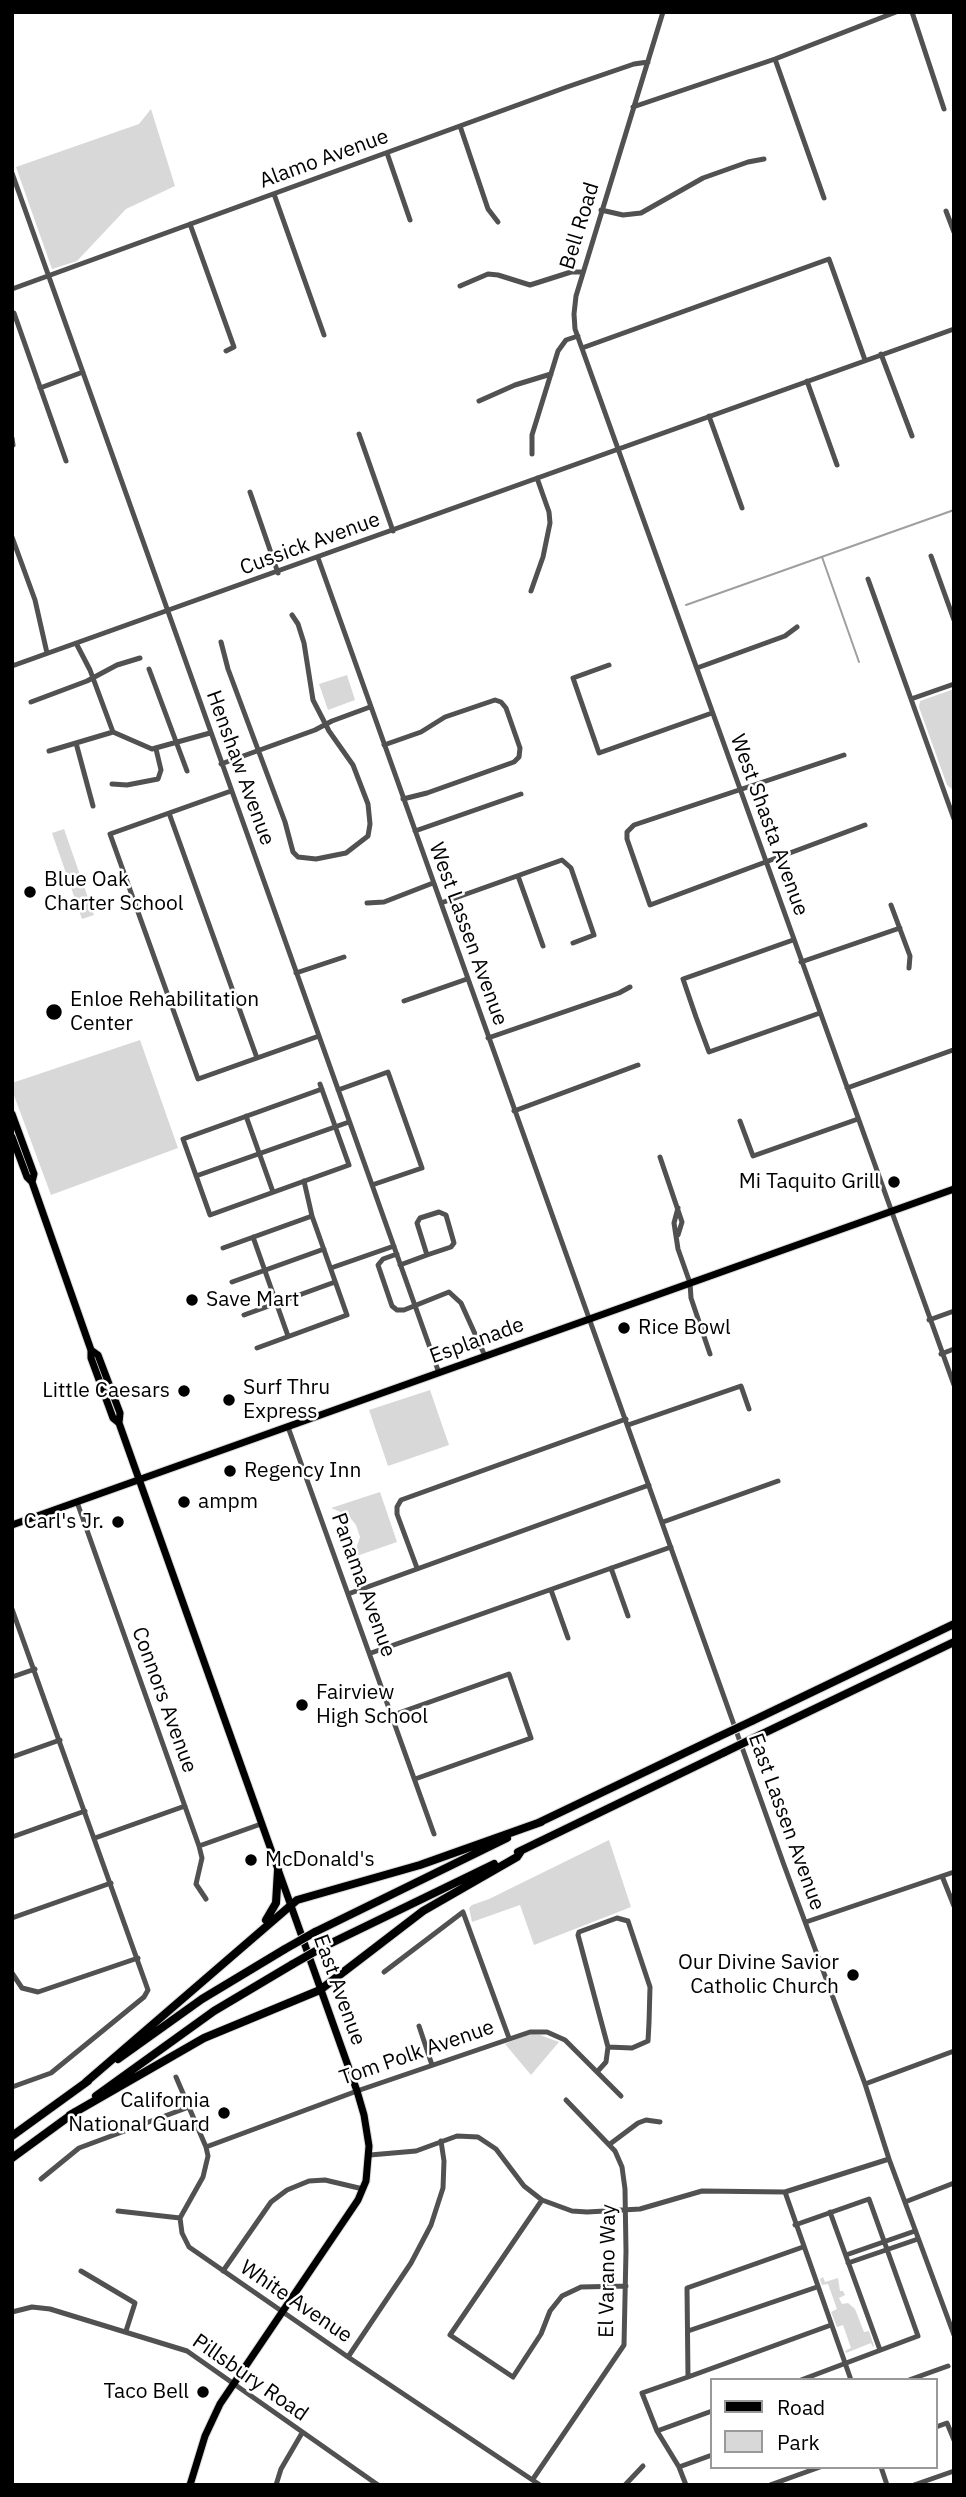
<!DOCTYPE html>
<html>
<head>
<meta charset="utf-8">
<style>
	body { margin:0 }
	#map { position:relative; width:966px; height:2497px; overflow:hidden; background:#fff; font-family:"IBM Plex Sans",sans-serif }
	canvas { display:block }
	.frame { position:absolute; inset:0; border:14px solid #000; pointer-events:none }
	.legend { position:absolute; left:710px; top:2378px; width:228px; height:91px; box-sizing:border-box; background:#fff; border:2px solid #999; margin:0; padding:9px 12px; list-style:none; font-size:21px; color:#000 }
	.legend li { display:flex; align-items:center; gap:14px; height:35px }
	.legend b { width:35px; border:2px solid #999 }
</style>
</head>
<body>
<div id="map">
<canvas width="966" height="2497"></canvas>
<div class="frame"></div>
<ul class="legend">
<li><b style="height:9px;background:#000"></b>Road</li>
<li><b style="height:19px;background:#d8d8d8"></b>Park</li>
</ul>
</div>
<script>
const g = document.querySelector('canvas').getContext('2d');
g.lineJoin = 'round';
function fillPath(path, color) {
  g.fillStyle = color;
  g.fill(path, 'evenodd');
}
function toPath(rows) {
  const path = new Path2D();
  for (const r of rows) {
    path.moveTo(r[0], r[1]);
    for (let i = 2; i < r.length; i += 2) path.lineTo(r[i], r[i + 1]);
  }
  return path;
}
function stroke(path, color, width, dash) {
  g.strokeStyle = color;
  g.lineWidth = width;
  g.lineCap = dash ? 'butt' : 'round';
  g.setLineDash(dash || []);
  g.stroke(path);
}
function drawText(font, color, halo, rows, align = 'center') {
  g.font = font + ' "IBM Plex Sans",sans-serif';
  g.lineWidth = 5;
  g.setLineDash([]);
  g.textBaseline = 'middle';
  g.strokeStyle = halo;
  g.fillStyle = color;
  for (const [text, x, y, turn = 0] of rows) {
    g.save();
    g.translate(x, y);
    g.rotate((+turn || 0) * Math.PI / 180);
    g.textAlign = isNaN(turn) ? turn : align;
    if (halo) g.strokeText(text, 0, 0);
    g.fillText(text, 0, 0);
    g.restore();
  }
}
const green = toPath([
	[151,109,175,186,126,209,77,261,52,269,16,167,139,124],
	[347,675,355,700,328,710,319,684],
	[954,689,954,789,953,790,947,785,919,707,920,701],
	[64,829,94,915,82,919,52,833],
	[140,1040,178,1148,51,1195,12,1090,12,1083],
	[430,1390,449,1445,388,1466,369,1410],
	[380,1492,397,1542,348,1559,356,1549,360,1537,356,1525,348,1515,331,1508],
	[609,1840,631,1907,534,1945,520,1905,472,1922,469,1908,472,1905,489,1899],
	[527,2034,540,2035,559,2042,531,2075,505,2044],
	[823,2277,825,2282,838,2278,840,2291,843,2291,845,2295,839,2298,842,2304,848,2303,855,2309,864,2332,869,2331,874,2346,873,2347,871,2343,846,2353,845,2351,851,2348,843,2325,837,2327,831,2312,837,2309,828,2284,822,2285,820,2279]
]);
const stream = toPath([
	[822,557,859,662],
	[686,605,954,510]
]);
const minor = toPath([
	[663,12,576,296,574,314,575,329,954,1385],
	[912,12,944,109],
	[775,59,824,198],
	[633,107,775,59,896,12],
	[460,126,488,209,498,222],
	[387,153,410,220],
	[12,173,439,1373],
	[274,194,324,335],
	[601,210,623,215,641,213,703,178,748,162,764,159],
	[946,211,954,232],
	[190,224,234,347,226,351],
	[460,286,488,274,498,275,530,285,571,272,583,272],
	[12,289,567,87,634,64,648,62],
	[14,313,66,461],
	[582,348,829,259,865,360],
	[881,354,912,436],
	[807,381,837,465],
	[40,388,83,372],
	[479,401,515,385,551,374],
	[709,416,742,508],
	[359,434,393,531],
	[12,438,13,445],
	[532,454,532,435,558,351,566,340,578,336],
	[250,492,278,573],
	[12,537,35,600,47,653],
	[931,556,954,620],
	[318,558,784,1865,865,2084,889,2159,954,2335],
	[868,579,954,819],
	[531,591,543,557,550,523,549,512,537,478],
	[221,642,228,669,285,822,293,852,298,857,316,859,346,853,368,836,370,824,368,804,353,765,329,731,313,700,304,643,298,624,292,615],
	[76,643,90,670,113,732,152,749,210,733],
	[609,665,573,678,599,753,712,713],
	[12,666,954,329],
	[697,668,785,636,797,627],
	[149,669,187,771],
	[911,699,954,684],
	[31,702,87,681,117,665,140,658],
	[76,743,93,806],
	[384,745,421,732,445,717,495,700,501,702,506,708,520,748,519,757,514,762,427,793,403,799],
	[49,751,113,732],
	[844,755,634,825,627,832,627,839,650,905,865,825],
	[221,764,315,730,332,721,370,707],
	[112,784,127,785,158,779,161,770,156,749],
	[231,791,110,834,198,1079,319,1036],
	[169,813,257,1058],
	[415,831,521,794],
	[518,876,543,946],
	[367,903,384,902,433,883],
	[441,903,562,860,571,868,594,935,573,943],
	[891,905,910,956,909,968],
	[793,940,683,979,696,1017,709,1052,820,1013],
	[801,962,900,928],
	[296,973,344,957],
	[404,1001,467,979],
	[488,1038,619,993,630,987],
	[320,1084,349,1165,210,1215,183,1139,322,1089],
	[847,1088,953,1050],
	[338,1090,388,1072,422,1168,372,1185],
	[514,1111,638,1065],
	[246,1116,273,1192],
	[740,1121,753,1156,858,1119],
	[660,1157,682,1222,678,1235],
	[196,1176,349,1122],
	[678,1208,674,1223,678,1249,690,1283,691,1298,710,1354],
	[439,1212,446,1215,454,1243,451,1247,427,1255,417,1223,420,1218,439,1212],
	[253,1237,288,1336],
	[223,1248,312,1216],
	[397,1254,383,1259,378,1265,392,1306,397,1310,404,1310,449,1292,461,1303,485,1356],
	[400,1265,427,1255],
	[331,1268,394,1246],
	[232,1282,324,1249],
	[244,1315,335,1282],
	[929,1320,954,1311],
	[257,1348,347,1315,312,1216,304,1181],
	[941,1354,954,1349],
	[628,1425,741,1386,749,1409],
	[288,1427,434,1834],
	[77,1502,199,1846,202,1858,196,1884,206,1899],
	[663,1522,778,1481],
	[417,1568,397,1514,397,1507,401,1500,626,1419],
	[611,1568,628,1616],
	[551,1590,568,1638],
	[348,1594,649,1485],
	[12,1609,148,1990,144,1997,51,2073,12,2087],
	[371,1653,671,1547],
	[12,1677,35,1669],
	[393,1715,509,1674,531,1738,415,1779],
	[12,1757,60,1740],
	[12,1837,85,1811],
	[95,1838,185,1806],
	[199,1846,261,1824],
	[942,1876,954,1906],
	[12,1918,111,1883],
	[806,1922,954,1872],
	[384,1972,463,1912,509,2038],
	[12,1973,22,1988,38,1992,138,1958],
	[419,2026,432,2065],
	[597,2072,606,2062,608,2047,578,1935,579,1932,617,1918,628,1921,650,1987,649,2023,648,2041,632,2048,608,2047],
	[176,2077,206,2147,208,2156,203,2177,180,2218,182,2233,189,2247,348,2357,540,2485],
	[865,2084,954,2051],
	[610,2144,638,2123,646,2120,660,2122],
	[206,2147,357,2091,530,2032,547,2032,565,2040,621,2096],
	[370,2155,416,2151,457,2136,478,2137,496,2149,524,2186,542,2200,572,2211,587,2212,640,2209,702,2191,785,2192,889,2159],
	[41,2179,79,2148,189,2107],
	[785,2192,851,2380],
	[542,2200,450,2335,513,2377,541,2334,550,2311,562,2296,581,2287,626,2286],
	[905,2202,954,2183],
	[118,2211,180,2218],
	[830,2212,880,2350],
	[795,2225,869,2199,918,2336,801,2380],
	[846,2255,915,2231],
	[848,2263,918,2239],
	[81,2271,135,2303,126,2331],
	[223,2271,271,2202,287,2190,309,2181,325,2180,363,2189],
	[12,2312,32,2307,50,2309,187,2351,378,2485],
	[688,2331,817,2287],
	[348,2357,411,2263,431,2225,443,2188,444,2161,441,2141],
	[688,2377,831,2325],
	[909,2380,948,2366],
	[936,2427,947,2423,954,2440],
	[657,2431,712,2411],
	[679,2467,712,2455],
	[881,2467,887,2485],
	[533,2479,624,2345,626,2251,625,2189,622,2167,615,2151,566,2100],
	[276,2485,281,2469,302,2433],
	[625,2485,643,2466],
	[686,2485,679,2467,657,2431,642,2393,688,2377,687,2288,803,2247],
	[770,2485,820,2467],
	[914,2485,954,2471]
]);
const major = toPath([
	[12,1114,34,1174,32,1182,91,1350,91,1358,113,1418,119,1423],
	[12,1137,27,1177,32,1182],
	[91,1350,98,1355,120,1413,119,1423,135,1468,357,2091,364,2115,369,2146,366,2181,358,2200,220,2404,205,2436,190,2485],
	[12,1525,954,1189]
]);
const highway = toPath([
	[752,1721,954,1624],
	[760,1735,954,1642],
	[538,1823,718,1737],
	[518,1852,725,1752],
	[266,1920,276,1903,278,1870],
	[315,1932,507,1838],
	[321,1948,494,1864],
	[118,2059,202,1999,285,1949],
	[86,2082,297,1900,420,1865,541,1822],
	[96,2096,214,2011,293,1964],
	[70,2115,204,2038,320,1990,423,1911,517,1857,521,1851],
	[12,2136,88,2081],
	[12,2158,75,2112]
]);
const highwayBridge = toPath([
	[718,1737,752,1721],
	[725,1752,760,1735],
	[285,1949,315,1932],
	[293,1964,321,1948]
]);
const markers = [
	[30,892,7,"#000"],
	[54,1012,9,"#000"],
	[894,1182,7,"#000"],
	[192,1300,7,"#000"],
	[624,1328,7,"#000"],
	[184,1391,7,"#000"],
	[229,1400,7,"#000"],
	[230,1471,7,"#000"],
	[184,1502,7,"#000"],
	[118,1522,7,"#000"],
	[302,1705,7,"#000"],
	[251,1860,7,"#000"],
	[853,1975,7,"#000"],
	[224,2113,7,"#000"],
	[203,2392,7,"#000"]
];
const streetNames = [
	["Alamo Avenue",324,159,-20],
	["Bell Road",580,226,-73],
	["Cussick Avenue",310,544,-20],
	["Henshaw Avenue",240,768,70],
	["West Shasta Avenue",769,825,70],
	["West Lassen Avenue",468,934,70],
	["Esplanade",477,1341,-20],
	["Panama Avenue",363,1585,70],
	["Connors Avenue",164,1700,70],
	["East Lassen Avenue",786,1822,70],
	["East Avenue",339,1990,70],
	["Tom Polk Avenue",417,2053,-19],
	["El Varano Way",608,2271,-89],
	["White Avenue",296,2302,34],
	["Pillsbury Road",250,2378,35]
];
const poiNames = [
	["Blue Oak",44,880],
	["Charter School",44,904],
	["Enloe Rehabilitation",70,1000],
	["Center",70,1024],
	["Mi Taquito Grill",880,1182,"right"],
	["Save Mart",206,1300],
	["Rice Bowl",638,1328],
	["Surf Thru",243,1388],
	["Express",243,1412],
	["Little Caesars",170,1391,"right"],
	["Regency Inn",244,1471],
	["ampm",198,1502],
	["Carl's Jr.",104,1522,"right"],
	["Fairview",316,1693],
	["High School",316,1717],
	["McDonald's",265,1860],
	["Our Divine Savior",839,1963,"right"],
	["Catholic Church",839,1987,"right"],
	["California",210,2101,"right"],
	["National Guard",210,2125,"right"],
	["Taco Bell",189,2392,"right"]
];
fillPath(green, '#d8d8d8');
stroke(stream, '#9f9f9f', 2);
stroke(major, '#dbdbdb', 9);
stroke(highway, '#dbdbdb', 10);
stroke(minor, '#515151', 5);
stroke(major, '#000', 7);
stroke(highway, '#000', 8);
stroke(highwayBridge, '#dbdbdb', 10, []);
stroke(highwayBridge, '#000', 8);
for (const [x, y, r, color] of markers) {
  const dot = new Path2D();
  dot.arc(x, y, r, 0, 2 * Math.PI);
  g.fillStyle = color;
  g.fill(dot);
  stroke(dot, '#fff', 2.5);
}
drawText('21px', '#000', '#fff', streetNames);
drawText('21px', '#000', '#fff', poiNames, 'left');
</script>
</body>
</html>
